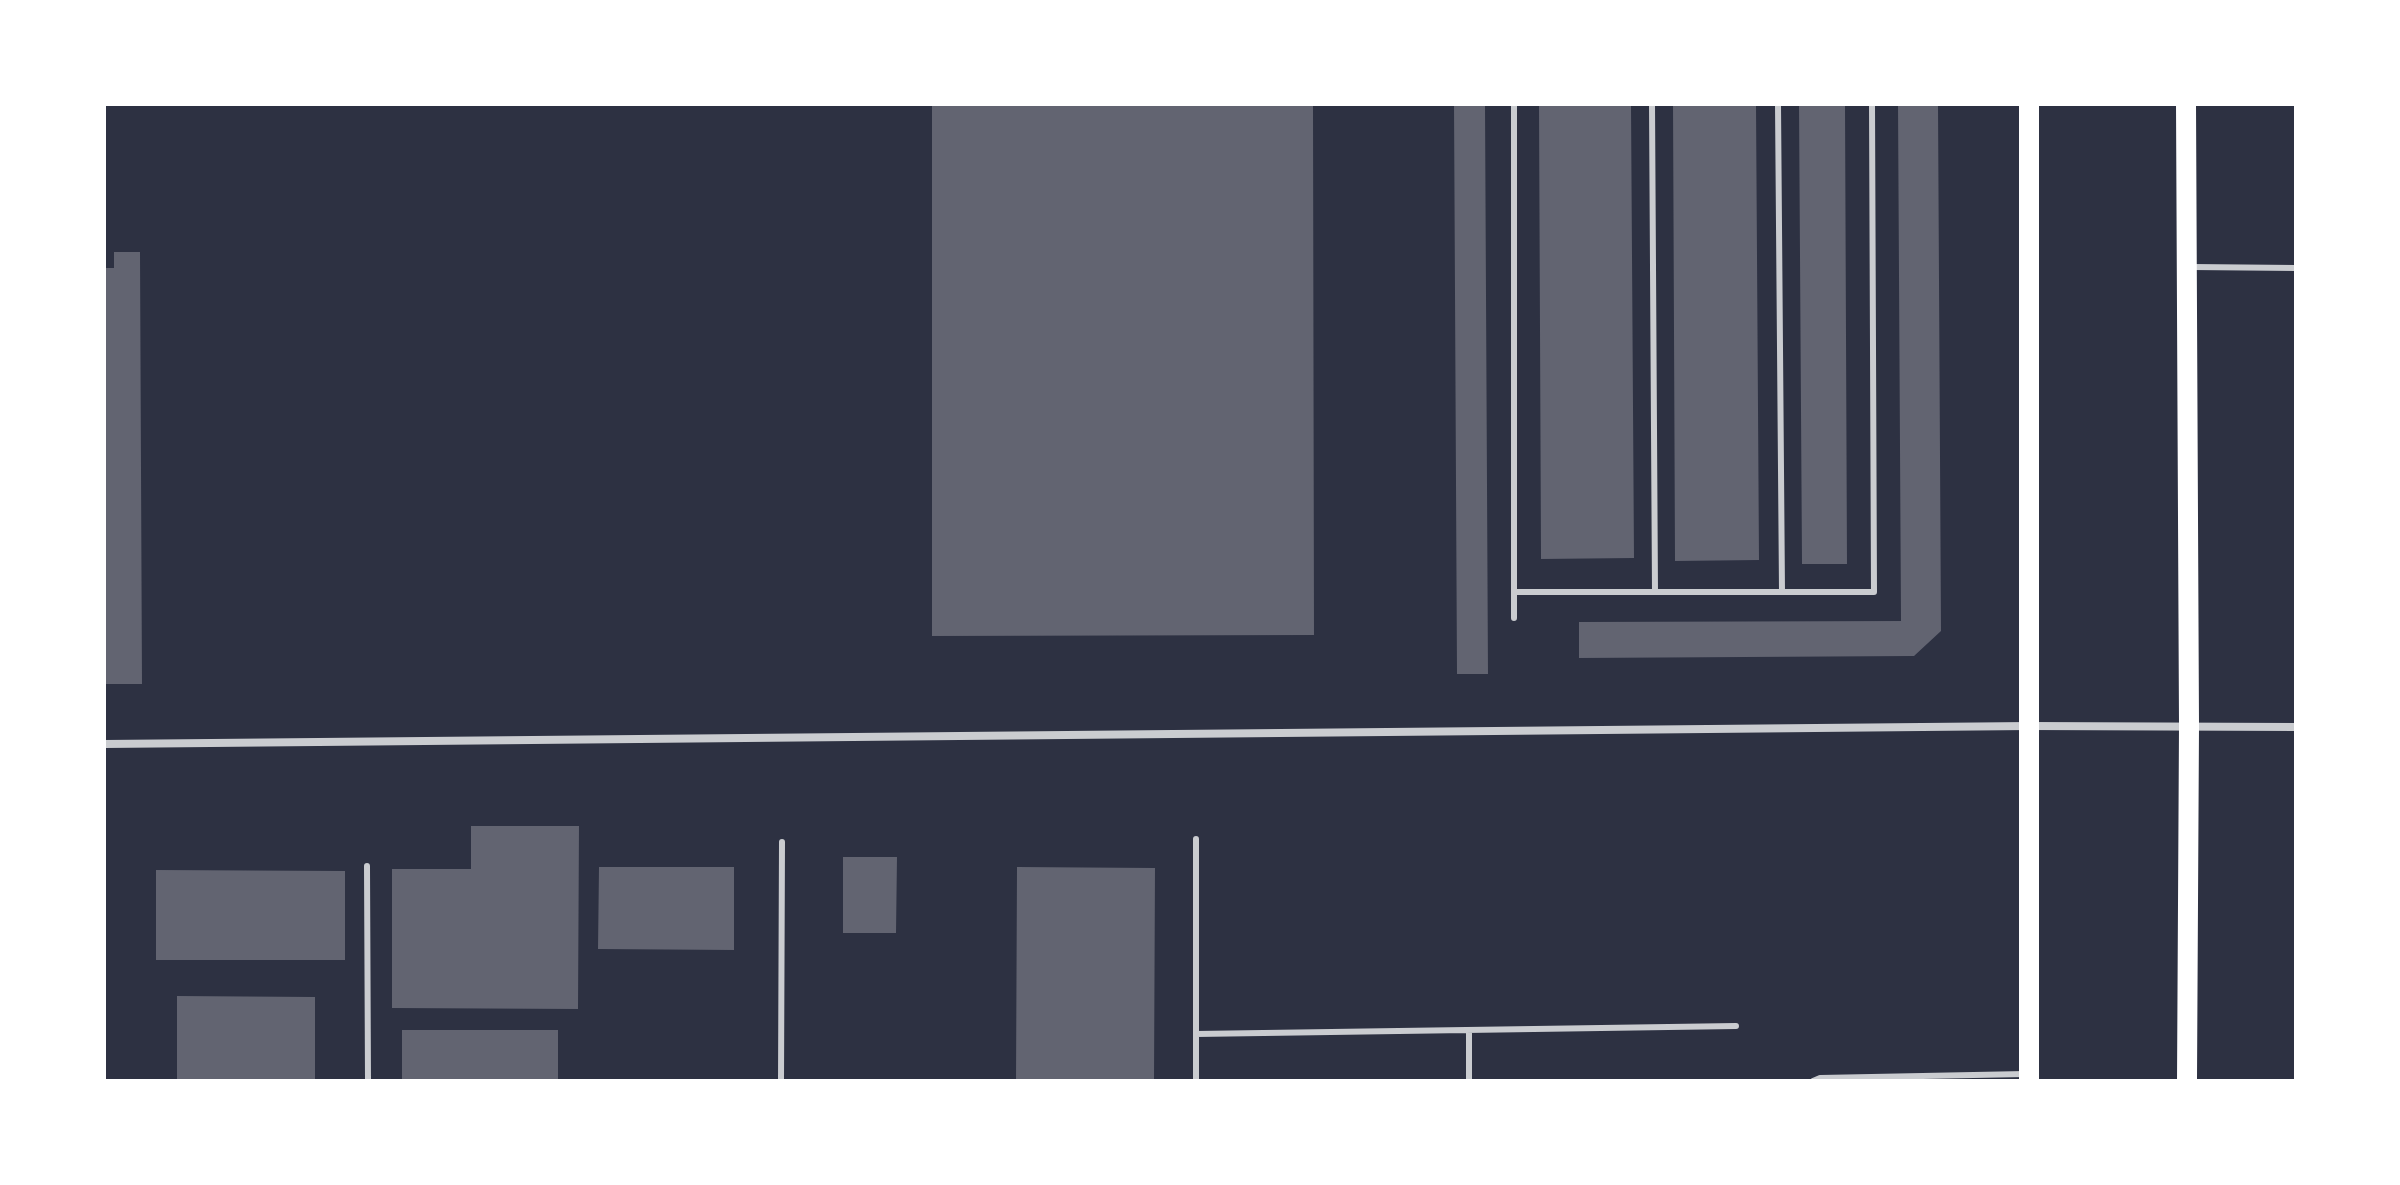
<!DOCTYPE html>
<html>
<head>
<meta charset="utf-8">
<style>
	body { margin:0 }
	#map { position:relative; width:2400px; height:1185px; overflow:hidden; background:#2d3142; font-family:Karla,sans-serif }
	canvas { display:block }
	.frame { position:absolute; inset:0; border:106px solid #fff; pointer-events:none }
</style>
</head>
<body>
<div id="map">
<canvas width="2400" height="1185"></canvas>
<div class="frame"></div>
</div>
<script>
const g = document.querySelector('canvas').getContext('2d');
g.lineJoin = 'round';
function fillPath(path, color) {
  g.fillStyle = color;
  g.fill(path, 'evenodd');
}
function toPath(rows) {
  const path = new Path2D();
  for (const r of rows) {
    path.moveTo(r[0], r[1]);
    for (let i = 2; i < r.length; i += 2) path.lineTo(r[i], r[i + 1]);
  }
  return path;
}
function stroke(path, color, width, dash) {
  g.strokeStyle = color;
  g.lineWidth = width;
  g.lineCap = dash ? 'butt' : 'round';
  g.setLineDash(dash || []);
  g.stroke(path);
}
const building = toPath([
	[932,104,1313,104,1314,635,932,636],
	[1454,104,1485,104,1488,674,1457,674],
	[1539,104,1631,104,1634,558,1541,559],
	[1673,104,1756,104,1759,560,1675,561],
	[1799,104,1845,104,1847,564,1802,564],
	[1898,104,1938,104,1941,631,1914,656,1579,658,1579,622,1901,621],
	[114,252,140,252,142,684,104,684,104,268,114,268],
	[471,826,579,826,578,1009,392,1008,392,869,471,869],
	[843,857,897,857,896,933,843,933],
	[599,867,734,867,734,950,598,949],
	[1017,867,1155,868,1154,1081,1016,1081],
	[156,870,345,871,345,960,156,960],
	[177,996,315,997,315,1081,177,1081],
	[402,1030,558,1030,558,1081,402,1081]
]);
const service = toPath([
	[1514,104,1514,618],
	[1652,104,1655,592],
	[1778,104,1782,592],
	[2192,267,2296,268],
	[1514,592,1874,592,1872,104],
	[367,866,368,1081],
	[1196,1034,1736,1026],
	[781,1081,782,842],
	[1196,1081,1196,839],
	[1469,1081,1469,1030],
	[1813,1081,1820,1078,2025,1074]
]);
const minor = toPath([
	[104,744,2029,726,2296,727]
]);
const primary = toPath([
	[2186,104,2189,726,2187,1081],
	[2029,1081,2029,104]
]);
fillPath(building, '#626471');
stroke(service, '#caccd0', 6);
stroke(minor, '#caccd0', 8);
stroke(primary, '#fff', 20);
</script>
</body>
</html>
